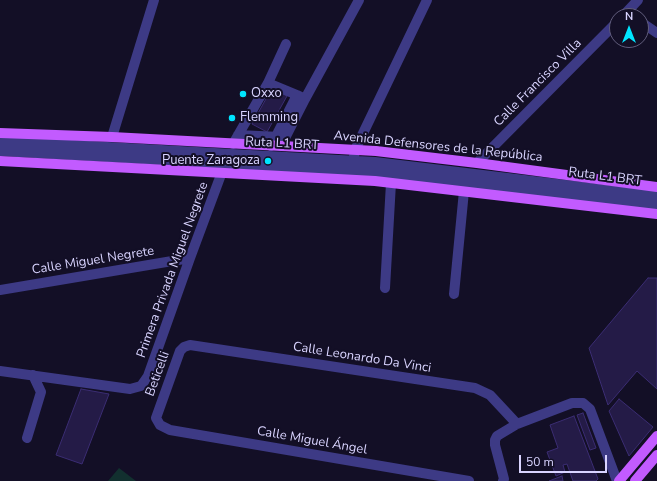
<!DOCTYPE html>
<html>
<head>
<meta charset="utf-8">
<style>
	body { margin:0 }
	#map { position:relative; width:657px; height:481px; overflow:hidden; background:#130f26; font-family:"Nunito Sans",sans-serif }
	canvas { display:block }
	.north { position:absolute; left:609px; top:8px; width:40px; height:40px; box-sizing:border-box; background:#130f26; border:1px solid #625e7d; border-radius:50%; rotate:0deg; font-size:11px; font-weight:700; line-height:16px; text-align:center; color:#d9d4ff }
	.north::after { content:''; display:block; margin:auto; width:14px; height:18px; background:#00e5ff; clip-path:polygon(50% 0,100% 100%,50% 72%,0 100%) }
	.scale { position:absolute; left:519px; top:455px; width:88px; height:18px; box-sizing:border-box; border:2px solid #d9d4ff; border-top:0; padding-left:5px; font-size:12px; line-height:14px; white-space:nowrap; color:#d9d4ff; -webkit-text-stroke:3px #130f26; paint-order:stroke }
</style>
</head>
<body>
<div id="map">
<canvas width="657" height="481"></canvas>
<div class="north">N</div>
<div class="scale">50 m</div>
</div>
<script>
const g = document.querySelector('canvas').getContext('2d');
g.lineJoin = 'round';
function fillPath(path, color) {
  g.fillStyle = color;
  g.fill(path, 'evenodd');
}
function toPath(rows) {
  const path = new Path2D();
  for (const r of rows) {
    path.moveTo(r[0], r[1]);
    for (let i = 2; i < r.length; i += 2) path.lineTo(r[i], r[i + 1]);
  }
  return path;
}
function stroke(path, color, width, dash) {
  g.strokeStyle = color;
  g.lineWidth = width;
  g.lineCap = dash ? 'butt' : 'round';
  g.setLineDash(dash || []);
  g.stroke(path);
}
function drawText(font, color, halo, rows, align = 'center') {
  g.font = font + ' "Nunito Sans",sans-serif';
  g.lineWidth = 4;
  g.setLineDash([]);
  g.textBaseline = 'middle';
  g.strokeStyle = halo;
  g.fillStyle = color;
  for (const [text, x, y, turn = 0] of rows) {
    g.save();
    g.translate(x, y);
    g.rotate((+turn || 0) * Math.PI / 180);
    g.textAlign = isNaN(turn) ? turn : align;
    if (halo) g.strokeText(text, 0, 0);
    g.fillText(text, 0, 0);
    g.restore();
  }
}
const green = toPath([
	[119,468,136,481,108,481]
]);
const building = toPath([
	[272,88,287,96,267,132,252,124,272,88],
	[648,278,657,278,657,389,637,371,608,405,589,348,648,278],
	[81,389,109,394,82,464,56,455,81,389],
	[619,399,653,427,629,456,609,411,619,399],
	[583,413,596,448,590,450,577,415,583,413],
	[574,416,598,479,596,481,573,481,567,464,563,465,565,472,556,476,547,452,558,448,550,425,574,416],
	[562,476,563,481,549,481,562,476]
]);
const minor = toPath([
	[623,16,638,0],
	[641,22,657,33],
	[268,83,286,44],
	[238,135,280,137],
	[112,137,154,0],
	[0,141,375,162,657,196],
	[233,144,268,83,297,95,305,99],
	[271,146,297,95],
	[281,146,305,99,359,0],
	[0,151,376,172,657,206],
	[354,157,355,150,427,0],
	[477,163,617,22],
	[385,288,391,183],
	[0,290,190,258],
	[454,294,464,191],
	[0,371,130,389,141,386,148,376,190,258,222,172],
	[27,438,41,392,33,375],
	[469,481,170,430,160,425,156,418,180,351,184,347,190,345,475,388,490,395,517,424],
	[503,481,504,479,495,445,495,440,497,436,517,424,572,403,583,403,590,409,617,481]
]);
const major = toPath([
	[0,133,112,137,376,151,477,163,657,187],
	[0,161,375,181,657,214],
	[619,481,657,436]
]);
const majorBridge = toPath([
	[635,481,657,455]
]);
const markers = [
	[243,94,4,"#00e5ff"],
	[232,118,4,"#00e5ff"],
	[268,161,4,"#00e5ff"]
];
const streetNames = [
	["Calle Francisco Villa",538,83,-45],
	["Ruta L1 BRT",282,144,3],
	["Avenida Defensores de la República",438,147,6],
	["Ruta L1 BRT",605,177,7],
	["Calle Miguel Negrete",93,261,-9],
	["Primera Privada Miguel Negrete",173,270,-70],
	["Calle Leonardo Da Vinci",362,358,9],
	["Beticelli",158,374,-70],
	["Calle Miguel Ángel",312,441,10]
];
const poiNames = [
	["Oxxo",251,94],
	["Flemming",240,118],
	["Puente Zaragoza",260,161,"right"]
];
fillPath(green, '#12302f');
fillPath(building, '#241b47');
stroke(building, '#3b2d73', 1);
stroke(minor, '#3d3a85', 10);
stroke(major, '#c25bff', 10);
stroke(majorBridge, '#c25bff', 10);
for (const [x, y, r, color] of markers) {
  const dot = new Path2D();
  dot.arc(x, y, r, 0, 2 * Math.PI);
  g.fillStyle = color;
  g.fill(dot);
  stroke(dot, '#130f26', 1.5);
}
drawText('13px', '#d9d4ff', '#130f26', streetNames);
drawText('13px', '#d9d4ff', '#130f26', poiNames, 'left');
</script>
</body>
</html>
